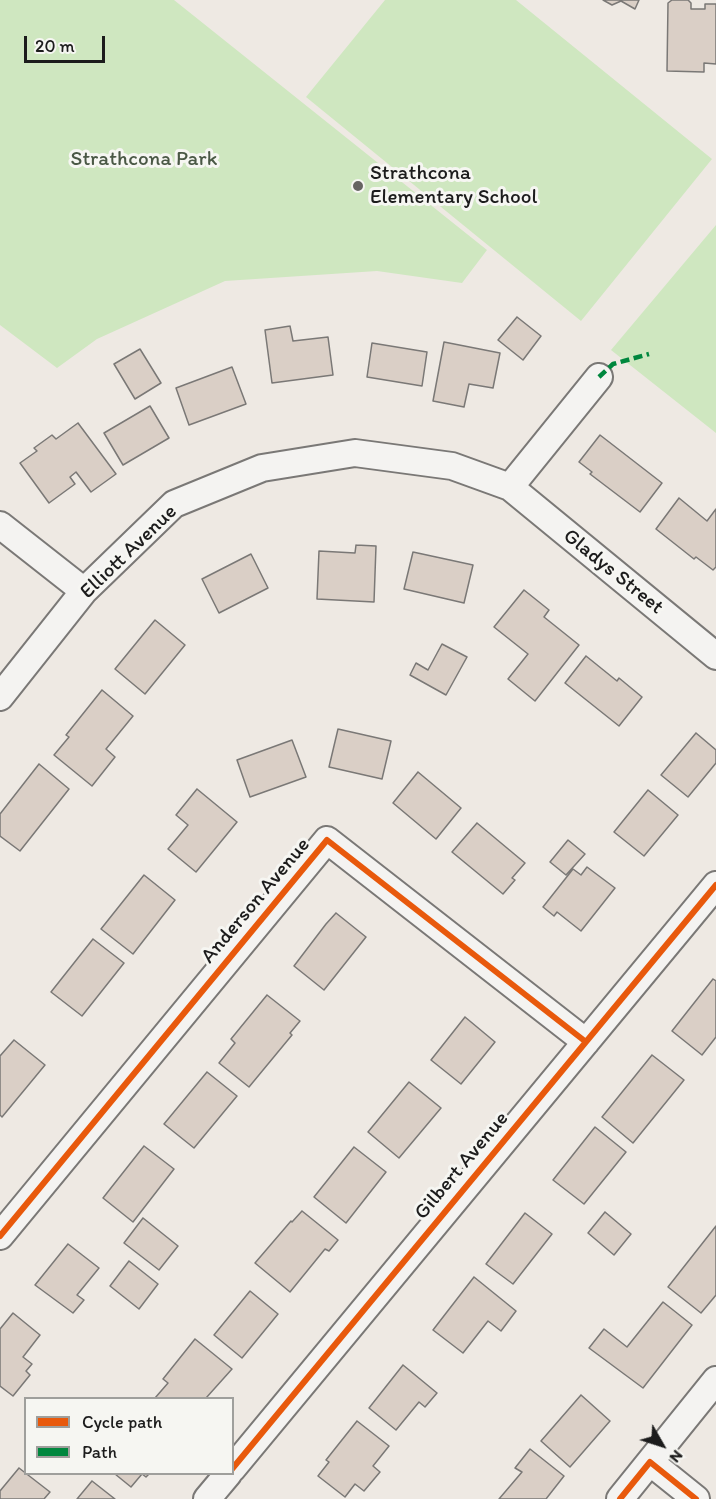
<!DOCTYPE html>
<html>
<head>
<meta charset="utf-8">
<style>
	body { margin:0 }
	#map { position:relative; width:716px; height:1499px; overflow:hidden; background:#eee9e3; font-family:Itim,sans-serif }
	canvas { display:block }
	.legend { position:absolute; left:24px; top:1397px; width:210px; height:78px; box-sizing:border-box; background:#f6f6f2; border:2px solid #9f9f9c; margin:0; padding:8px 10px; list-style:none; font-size:18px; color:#1c1c1c }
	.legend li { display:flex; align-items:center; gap:12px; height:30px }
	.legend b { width:30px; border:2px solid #9f9f9c }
	.north { position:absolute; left:632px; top:1415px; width:60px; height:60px; -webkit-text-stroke:4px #f6f6f2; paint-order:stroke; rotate:129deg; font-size:16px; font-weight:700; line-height:24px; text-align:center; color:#1c1c1c }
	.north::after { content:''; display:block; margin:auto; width:21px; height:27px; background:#1c1c1c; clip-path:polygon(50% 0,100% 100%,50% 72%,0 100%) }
	.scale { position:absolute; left:24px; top:36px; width:81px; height:27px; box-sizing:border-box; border:3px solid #1c1c1c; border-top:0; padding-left:8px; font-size:18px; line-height:21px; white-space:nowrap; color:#1c1c1c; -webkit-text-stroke:4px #f6f6f2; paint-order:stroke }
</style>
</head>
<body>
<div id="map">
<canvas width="716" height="1499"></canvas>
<ul class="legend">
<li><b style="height:8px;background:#e8590c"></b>Cycle path</li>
<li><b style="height:8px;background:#00873e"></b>Path</li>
</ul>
<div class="north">N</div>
<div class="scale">20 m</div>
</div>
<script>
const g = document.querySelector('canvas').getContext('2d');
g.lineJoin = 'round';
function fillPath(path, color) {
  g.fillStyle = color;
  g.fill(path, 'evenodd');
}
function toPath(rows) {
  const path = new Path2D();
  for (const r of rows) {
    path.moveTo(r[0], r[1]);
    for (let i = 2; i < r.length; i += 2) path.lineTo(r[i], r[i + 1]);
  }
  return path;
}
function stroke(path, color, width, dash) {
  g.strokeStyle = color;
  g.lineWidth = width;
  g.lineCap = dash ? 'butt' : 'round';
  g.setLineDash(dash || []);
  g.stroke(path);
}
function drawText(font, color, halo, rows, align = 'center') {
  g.font = font + ' Itim,sans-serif';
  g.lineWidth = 6;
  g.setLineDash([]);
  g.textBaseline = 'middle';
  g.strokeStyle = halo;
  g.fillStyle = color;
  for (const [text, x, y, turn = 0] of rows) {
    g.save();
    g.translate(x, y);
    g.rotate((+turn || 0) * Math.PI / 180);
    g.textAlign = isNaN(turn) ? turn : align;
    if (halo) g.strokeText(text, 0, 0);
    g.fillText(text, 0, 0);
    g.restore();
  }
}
const green = toPath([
	[0,0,174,0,487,250,462,283,377,271,225,281,97,339,57,368,0,325],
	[385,0,516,0,712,159,581,321,306,97],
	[716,225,716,433,611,350]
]);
const building = toPath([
	[603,0,639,0,635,9,621,1,612,5,603,0],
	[672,0,688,0,691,3,691,9,705,9,705,4,716,4,716,64,704,63,704,72,667,71,668,3,672,0],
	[517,317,541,336,523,360,498,340,517,317],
	[290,326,293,341,328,337,333,375,272,383,265,330,290,326],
	[444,342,500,353,493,388,469,384,464,407,433,401,444,342],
	[372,343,427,352,422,386,367,377,372,343],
	[140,349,161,383,135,399,114,364,140,349],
	[232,367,246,404,189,425,176,388,232,367],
	[150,406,169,438,123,465,104,433,150,406],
	[78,423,116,474,91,492,76,472,70,477,75,484,49,503,20,463,37,451,34,448,52,435,56,439,78,423],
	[600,435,662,483,640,512,590,474,592,472,579,462,600,435],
	[679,498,707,521,716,509,716,567,713,570,696,557,694,559,656,529,679,498],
	[356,545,376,546,374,602,317,599,319,551,355,553,356,545],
	[413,552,473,565,464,603,404,589,413,552],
	[251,554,268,588,219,613,202,579,251,554],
	[524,590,549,610,544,617,579,645,535,701,508,679,528,654,494,627,524,590],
	[155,620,185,645,145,694,115,669,155,620],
	[442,644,467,657,446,695,410,675,416,663,428,670,442,644],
	[586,656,617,681,619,678,642,697,619,726,565,683,586,656],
	[102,690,133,716,106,749,115,757,92,786,54,755,69,737,66,735,102,690],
	[338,729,391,741,382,779,329,767,338,729],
	[696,733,716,750,716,763,688,797,661,775,696,733],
	[292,740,306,777,250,797,237,760,292,740],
	[39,764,69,789,20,851,0,836,0,814,39,764],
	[418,772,461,808,436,839,393,803,418,772],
	[197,789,237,822,196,872,168,849,188,825,176,815,197,789],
	[648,790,678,815,644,856,614,832,648,790],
	[477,823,525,863,512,878,515,880,503,894,452,852,477,823],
	[568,840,585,854,566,875,550,862,568,840],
	[587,867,615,888,581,931,557,912,554,916,543,907,573,869,581,875,587,867],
	[144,875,175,900,133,954,101,929,144,875],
	[336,913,366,937,324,990,294,966,326,924,336,913],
	[93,939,124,963,82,1016,51,992,93,939],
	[713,979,716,981,716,1037,702,1055,672,1031,713,979],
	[267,995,300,1021,290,1033,292,1035,249,1087,219,1063,235,1043,231,1039,267,995],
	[465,1017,495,1042,461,1084,431,1060,465,1017],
	[14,1040,45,1065,2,1117,0,1115,0,1056,14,1040],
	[652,1055,684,1080,633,1143,602,1117,652,1055],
	[207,1072,237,1096,194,1148,164,1124,207,1072],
	[409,1082,441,1108,399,1158,368,1132,409,1082],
	[595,1127,626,1152,584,1204,553,1180,595,1127],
	[144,1146,174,1169,133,1222,103,1198,144,1146],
	[354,1147,386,1172,346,1223,314,1197,354,1147],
	[302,1211,338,1240,329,1251,325,1249,290,1292,255,1263,291,1221,292,1222,302,1211],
	[605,1212,631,1234,614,1255,588,1233,605,1212],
	[525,1213,552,1234,513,1284,486,1264,525,1213],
	[143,1218,178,1246,159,1270,124,1243,143,1218],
	[716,1226,716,1295,701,1313,668,1287,716,1226],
	[68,1244,99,1268,77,1295,84,1300,73,1313,35,1285,68,1244],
	[129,1261,158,1284,139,1309,110,1286,129,1261],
	[474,1277,516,1311,501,1331,488,1321,463,1353,433,1330,474,1277],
	[250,1291,278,1314,242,1358,214,1335,250,1291],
	[663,1302,692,1325,643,1388,589,1348,604,1329,627,1347,663,1302],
	[13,1313,40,1335,23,1357,32,1364,26,1371,30,1375,13,1396,0,1386,0,1329,13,1313],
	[195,1339,232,1369,206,1398,155,1398,168,1383,163,1379,195,1339],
	[403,1365,437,1393,425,1407,419,1402,396,1430,369,1408,403,1365],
	[581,1395,610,1421,570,1467,541,1441,581,1395],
	[357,1421,389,1446,373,1466,380,1472,364,1491,355,1484,345,1497,318,1476,329,1462,326,1460,357,1421],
	[530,1449,564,1476,546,1499,499,1499,522,1472,515,1468,530,1449],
	[19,1468,50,1492,44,1499,0,1499,0,1491,19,1468],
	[115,1474,149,1474,146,1477,142,1474,131,1487,115,1474],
	[92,1481,115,1499,77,1499,92,1481]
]);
const minor = toPath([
	[510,487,716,656],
	[0,525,84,591],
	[0,697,84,591,174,504,262,468,355,453,452,466,510,487,599,377],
	[0,1236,327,840,586,1042],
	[650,1462,696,1499],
	[232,1469,716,885],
	[207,1499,228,1474],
	[620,1499,716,1380]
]);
const quiet = toPath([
	[599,377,613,364,649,354]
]);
const cycleway = toPath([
	[0,1236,327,840,586,1042],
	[232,1469,716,885],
	[620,1499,650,1462,696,1499]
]);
const markers = [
	[358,186,6,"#666462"]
];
const parkNames = [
	["Strathcona Park",144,160]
];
const poiNames = [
	["Strathcona",370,174],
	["Elementary School",370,198]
];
const streetNames = [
	["Elliott Avenue",129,552,-44],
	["Gladys Street",613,572,39],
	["Anderson Avenue",256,901,-50],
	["Gilbert Avenue",462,1166,-50]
];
fillPath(green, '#cfe7c0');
fillPath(building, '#dacfc6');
stroke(building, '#7a7876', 1.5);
stroke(minor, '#7a7876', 30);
stroke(minor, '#f4f3f1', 26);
stroke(quiet, '#00873e', 4.5, [9, 4.5]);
stroke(cycleway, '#e8590c', 6);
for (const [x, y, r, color] of markers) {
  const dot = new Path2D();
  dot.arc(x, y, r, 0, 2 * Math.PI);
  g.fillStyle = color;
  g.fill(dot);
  stroke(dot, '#f6f6f2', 2);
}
drawText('21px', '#4a5845', '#f6f6f2', parkNames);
drawText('21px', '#1c1c1c', '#f6f6f2', poiNames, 'left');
drawText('21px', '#1c1c1c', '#f6f6f2', streetNames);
</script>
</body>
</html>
